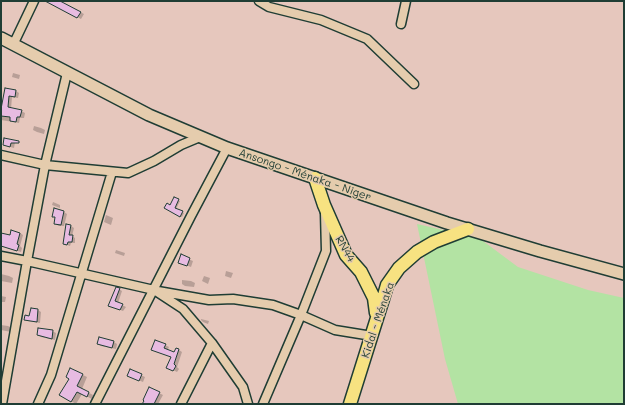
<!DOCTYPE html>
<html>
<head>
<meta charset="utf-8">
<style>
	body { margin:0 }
	#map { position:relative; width:625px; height:405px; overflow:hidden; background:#e6c7bd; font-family:Mali,sans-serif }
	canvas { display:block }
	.frame { position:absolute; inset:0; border:2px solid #1f3d34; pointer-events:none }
</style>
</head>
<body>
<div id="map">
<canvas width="625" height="405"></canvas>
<div class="frame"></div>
</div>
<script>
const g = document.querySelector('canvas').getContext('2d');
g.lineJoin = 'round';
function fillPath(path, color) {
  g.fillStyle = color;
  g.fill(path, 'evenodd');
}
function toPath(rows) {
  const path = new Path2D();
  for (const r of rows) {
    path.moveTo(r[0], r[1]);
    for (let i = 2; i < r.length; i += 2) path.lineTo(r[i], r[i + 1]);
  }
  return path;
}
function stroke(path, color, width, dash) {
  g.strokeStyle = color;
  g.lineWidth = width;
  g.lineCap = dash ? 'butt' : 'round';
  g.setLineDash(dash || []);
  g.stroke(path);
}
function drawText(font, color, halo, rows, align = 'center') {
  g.font = font + ' Mali,sans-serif';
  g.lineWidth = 3;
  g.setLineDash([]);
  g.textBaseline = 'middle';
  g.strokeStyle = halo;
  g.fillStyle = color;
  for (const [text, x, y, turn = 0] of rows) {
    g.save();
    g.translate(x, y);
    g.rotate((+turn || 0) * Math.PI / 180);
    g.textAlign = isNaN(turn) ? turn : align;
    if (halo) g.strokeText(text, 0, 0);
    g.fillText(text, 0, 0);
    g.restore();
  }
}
const green = toPath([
	[417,224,479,238,518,267,588,290,624,298,624,404,458,404,445,359]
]);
const shadow = toPath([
	[54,1,58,1,84,14,81,19,52,4],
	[13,73,20,75,19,79,12,77],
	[6,89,16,91,19,93,18,98,12,97,11,109,21,111,25,113,24,118,20,118,19,123,1,120,1,110],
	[34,126,41,128,45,130,44,134,37,132,33,130],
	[5,139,15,142,14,148,7,146,4,144],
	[174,198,180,201,176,209,184,213,182,217,166,208,170,206],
	[53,202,60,205,60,208,52,205],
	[55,210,64,212,67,214,64,226,59,226,55,224,56,218,53,216],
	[106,215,113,218,111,225,104,222],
	[71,226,74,228,72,236,75,238,75,243,71,243,70,246,64,244],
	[20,233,23,235,20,246,22,248,21,252,4,247,1,246,1,244,11,236],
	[116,250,125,253,124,256,115,253],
	[181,256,193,261,191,267,181,263],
	[226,271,233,273,231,278,225,276],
	[1,274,9,276,13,278,12,283,1,281],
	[204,276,210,278,208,284,202,281],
	[182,280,191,281,195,283,194,287,185,286,182,284],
	[119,289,122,291,118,303,126,307,123,311,109,306],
	[1,296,6,297,5,302,1,302],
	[38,310,41,312,40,323,28,321,25,319,30,317],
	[201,319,209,321,208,324,203,322,201,320],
	[1,325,8,326,12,328,11,332,1,330],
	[52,331,56,333,55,340,41,337,38,335],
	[114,342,117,344,116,349,101,346,98,344],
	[165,345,169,347,167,351,174,353,179,350,182,352,177,367,179,369,177,372,171,369,172,357,156,351],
	[71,369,87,377,82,389,93,395,92,399,82,394,76,404,61,395,70,379],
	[130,370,145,377,143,382,131,377],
	[159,393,163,395,158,404,143,404]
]);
const building = toPath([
	[45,1,60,1,81,12,77,18,45,1],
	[5,88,16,90,15,97,9,96,8,107,22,110,20,117,17,117,16,122,10,121,10,117,1,116,1,109,5,88],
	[4,138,19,141,19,143,11,143,10,147,3,145,4,138],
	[174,197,179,199,175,208,183,211,180,217,164,208,167,203,170,205,174,197],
	[54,208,64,211,61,225,54,224,55,217,52,217,54,208],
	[66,224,71,225,69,235,73,235,72,242,68,242,67,245,63,244,66,224],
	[11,230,20,233,17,244,19,245,17,251,1,246,1,233,10,235,11,230],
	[181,254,190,258,187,266,178,263,181,254],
	[116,287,120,288,115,301,123,304,120,310,108,306,116,287],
	[31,308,38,309,37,322,24,320,25,315,29,316,31,308],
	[38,328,53,330,52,339,37,335,38,328],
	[99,337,114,341,112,348,97,344,99,337],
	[155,340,166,344,164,348,174,352,176,348,179,349,174,364,176,366,173,371,166,368,171,357,151,350,155,340],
	[70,368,83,374,77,386,89,392,87,397,77,392,71,402,59,395,69,379,66,377,70,368],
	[130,369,142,374,139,381,127,376,130,369],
	[149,387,160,392,154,404,142,404,144,401,143,400,149,387]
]);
const street = toPath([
	[259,1,269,7,321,20,367,39,414,84],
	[401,24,406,1],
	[13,45,34,1],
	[1,155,45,165,128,173,154,161,181,145,200,137],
	[1,256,27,261,154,290,183,309,212,343,243,387,248,404],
	[158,291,209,300,233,299,273,305,301,315,335,330,372,336],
	[2,404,27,261,45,165,67,73],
	[38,404,51,375,112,172],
	[95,404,191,216,227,148],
	[181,404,212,343],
	[263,404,301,315,326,251,325,213]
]);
const secondary = toPath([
	[1,38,149,115,227,148,447,223,540,251,624,274]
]);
const primary = toPath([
	[315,178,324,205,346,255,361,272,374,298,376,313],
	[350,404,383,299,387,285,399,268,417,252,434,242,468,229]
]);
const streetNames = [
	["Ansongo - Ménaka - Niger",305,175,19],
	["RN44",345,249,60],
	["Kidal - Ménaka",378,320,-71]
];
fillPath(green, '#b3e3a3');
fillPath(shadow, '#0003');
fillPath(building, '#e7bbe1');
stroke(building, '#1f3d34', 1);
stroke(street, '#1f3d34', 11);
stroke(secondary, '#1f3d34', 14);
stroke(primary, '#1f3d34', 15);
stroke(street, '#e5ccad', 8);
stroke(secondary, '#e5ccad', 11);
stroke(primary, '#f7e281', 12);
drawText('11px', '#1f3d34', '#e5ccad', streetNames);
</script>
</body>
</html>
